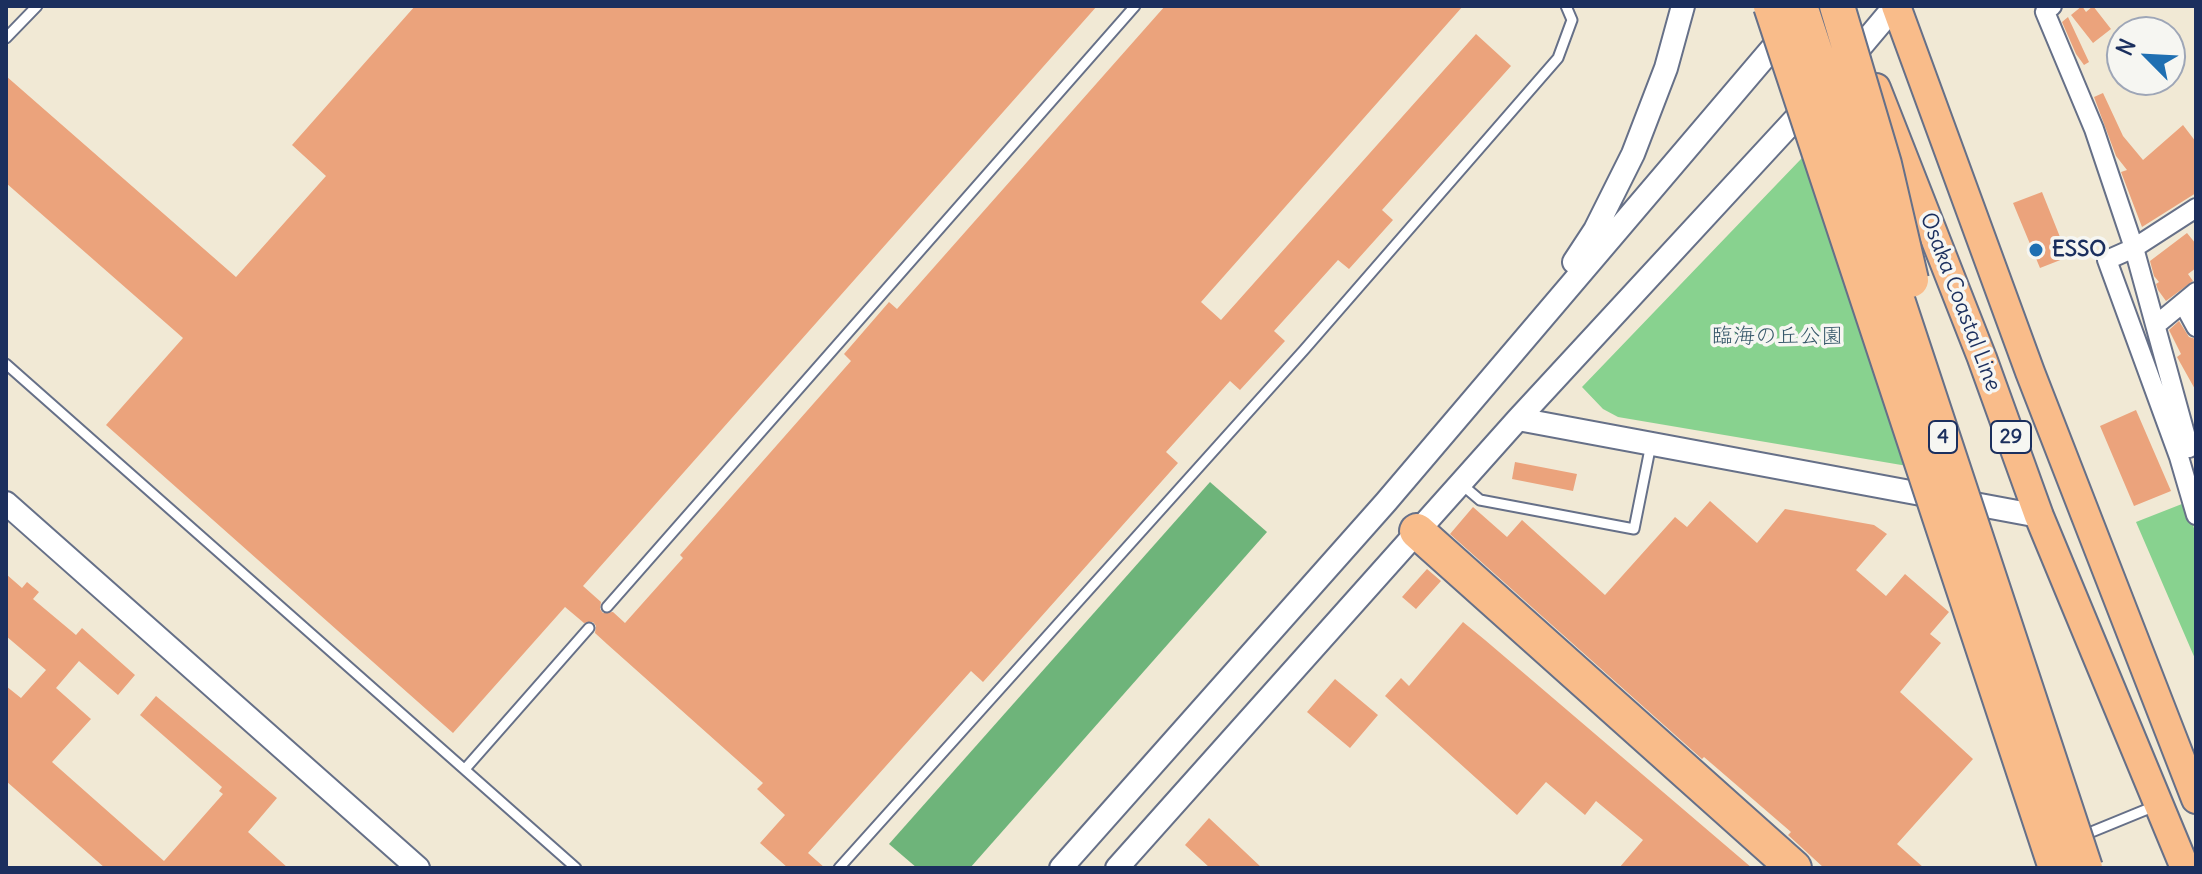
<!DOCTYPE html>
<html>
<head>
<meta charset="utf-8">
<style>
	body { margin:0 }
	#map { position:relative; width:2202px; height:874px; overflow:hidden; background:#f1e9d5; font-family:Delius,sans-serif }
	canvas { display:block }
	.frame { position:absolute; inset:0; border:8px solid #1b2f5e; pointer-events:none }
	.north { position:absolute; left:2106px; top:16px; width:80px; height:80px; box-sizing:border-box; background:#f6f6f2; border:2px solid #9ea6b7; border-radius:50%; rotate:294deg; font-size:22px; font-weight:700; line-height:32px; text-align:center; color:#1b2f5e }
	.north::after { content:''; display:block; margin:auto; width:28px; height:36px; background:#1f6fb2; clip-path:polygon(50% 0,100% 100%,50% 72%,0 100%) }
</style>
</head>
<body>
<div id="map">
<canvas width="2202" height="874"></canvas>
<div class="frame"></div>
<div class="north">N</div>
</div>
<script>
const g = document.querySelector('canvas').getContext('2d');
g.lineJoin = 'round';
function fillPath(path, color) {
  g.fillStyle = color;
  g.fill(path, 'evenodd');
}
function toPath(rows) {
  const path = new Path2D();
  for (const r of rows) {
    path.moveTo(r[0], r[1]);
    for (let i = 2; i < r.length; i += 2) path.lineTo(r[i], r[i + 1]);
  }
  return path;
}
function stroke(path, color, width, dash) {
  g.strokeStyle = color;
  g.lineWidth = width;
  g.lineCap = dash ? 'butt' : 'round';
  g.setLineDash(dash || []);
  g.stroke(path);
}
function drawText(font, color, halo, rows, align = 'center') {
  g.font = font + ' Delius,"Klee One",sans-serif';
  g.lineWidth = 7;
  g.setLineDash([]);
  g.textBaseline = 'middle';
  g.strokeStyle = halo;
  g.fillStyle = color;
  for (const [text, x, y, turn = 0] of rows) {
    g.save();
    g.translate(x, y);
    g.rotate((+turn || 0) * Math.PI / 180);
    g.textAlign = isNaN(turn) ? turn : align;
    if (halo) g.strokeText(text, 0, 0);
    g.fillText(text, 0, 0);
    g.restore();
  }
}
const green = toPath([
	[1825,134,1931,470,1618,417,1603,409,1582,387],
	[2187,502,2196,536,2196,661,2136,522]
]);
const forest = toPath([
	[1210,482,1267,532,970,868,917,868,889,844]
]);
const building = toPath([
	[415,6,1097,6,583,586,601,602,600,609,603,613,613,612,625,623,683,558,680,555,851,361,844,354,889,302,897,309,1165,6,1463,6,1201,302,1221,320,1476,34,1511,66,1382,210,1393,220,1349,269,1338,260,1274,331,1285,341,1240,390,1230,381,1166,452,1178,463,983,682,971,671,808,853,825,868,788,868,760,843,785,815,757,789,763,783,607,644,595,633,596,626,593,622,584,623,565,607,453,733,106,425,183,338,6,183,6,76,236,277,326,176,292,145],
	[2082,6,2086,12,2093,6,2111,29,2093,43,2071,15],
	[2068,17,2089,62,2084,65,2076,54,2062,22],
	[2103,93,2123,136,2143,160,2183,125,2196,142,2196,193,2142,227,2121,172,2127,170,2116,156,2094,97],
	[2042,192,2068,257,2040,268,2013,203],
	[2187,233,2196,244,2196,268,2188,274,2193,281,2166,301,2158,290,2156,284,2159,282,2154,276,2150,261],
	[2179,321,2189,337,2196,339,2196,391,2177,357,2181,354,2169,330],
	[2136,410,2171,491,2134,506,2100,426],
	[1515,462,1577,474,1573,491,1512,479],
	[1710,501,1757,543,1785,509,1874,525,1887,534,1856,570,1886,596,1905,574,1949,612,1930,634,1941,643,1900,692,1973,759,1897,844,1924,868,1824,868,1788,835,1791,832,1704,757,1702,759,1450,534,1473,507,1507,537,1522,520,1605,595,1675,517,1687,527],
	[1427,569,1441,581,1416,609,1402,597],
	[6,574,22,588,27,582,39,592,33,599,76,635,82,628,135,675,118,695,79,661,56,688,91,719,52,762,164,861,223,794,219,791,222,787,140,715,156,696,277,798,248,832,288,868,105,868,6,781,6,686,21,698,46,670,6,636],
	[1463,622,1485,640,1752,868,1619,868,1643,840,1596,801,1585,815,1546,782,1517,815,1385,696,1401,678,1409,686],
	[1335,679,1378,715,1350,748,1307,712],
	[1209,818,1262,868,1210,868,1185,845]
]);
const service = toPath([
	[6,38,37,6],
	[6,364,576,868],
	[1460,483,1480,500,1634,529,1651,444],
	[607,607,1135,6],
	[465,769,589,628],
	[2081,839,2089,833,2155,806],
	[839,868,1304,350,1558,58,1572,20,1566,6]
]);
const minor = toPath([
	[2052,6,2045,12,2094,129,2134,248,2189,448,2196,443],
	[2196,208,2134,248,2107,260,2179,457,2196,515],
	[2183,303,2196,327],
	[2156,325,2196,292]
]);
const tertiary = toPath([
	[1847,63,1895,6],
	[1574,262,1595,230,1633,154,1666,68,1683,6],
	[1518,419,2039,516],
	[6,503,418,868],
	[1061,868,1386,502,1786,32],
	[1117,868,1518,419,1810,103]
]);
const primary = toPath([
	[1896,6,2030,372,2196,799],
	[1876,88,1982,358,2039,516,2185,868]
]);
const motorway = toPath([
	[1417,531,1794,868]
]);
const motorwayBridge = toPath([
	[1771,6,2056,868],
	[1800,6,2085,868],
	[1837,6,1884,164,1911,280]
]);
const markers = [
	[2036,250,8,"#1f6fb2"]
];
const shields = [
	[1943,437,28],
	[2011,437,40]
];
const shieldNames = [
	["4",1943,437],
	["29",2011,437]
];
const poiNames = [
	["ESSO",2052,250]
];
const streetNames = [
	["Osaka Coastal Line",1960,302,69]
];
const parkNames = [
	["臨海の丘公園",1777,337]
];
fillPath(green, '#88d28f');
fillPath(forest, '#6eb47a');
fillPath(building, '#eba37c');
stroke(service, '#667088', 13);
stroke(minor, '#667088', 22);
stroke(tertiary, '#667088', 26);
stroke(primary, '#667088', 32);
stroke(motorway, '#667088', 38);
stroke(service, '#fff', 9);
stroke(minor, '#fff', 18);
stroke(tertiary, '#fff', 22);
stroke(primary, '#f9bc8a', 28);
stroke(motorway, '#f9bc8a', 34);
stroke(motorwayBridge, '#667088', 38, []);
stroke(motorwayBridge, '#f9bc8a', 34);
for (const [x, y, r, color] of markers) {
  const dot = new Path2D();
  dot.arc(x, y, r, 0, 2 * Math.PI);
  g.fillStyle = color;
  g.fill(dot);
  stroke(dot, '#f6f6f2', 3);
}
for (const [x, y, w] of shields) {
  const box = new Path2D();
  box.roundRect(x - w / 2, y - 16, w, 32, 6);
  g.fillStyle = '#f6f6f2';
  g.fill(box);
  stroke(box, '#1b2f5e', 2);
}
drawText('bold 20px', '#1b2f5e', null, shieldNames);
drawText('bold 22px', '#1b2f5e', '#f6f6f2', poiNames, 'left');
drawText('22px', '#1b2f5e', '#f6f6f2', streetNames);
drawText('22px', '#36586a', '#f6f6f2', parkNames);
</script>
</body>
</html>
